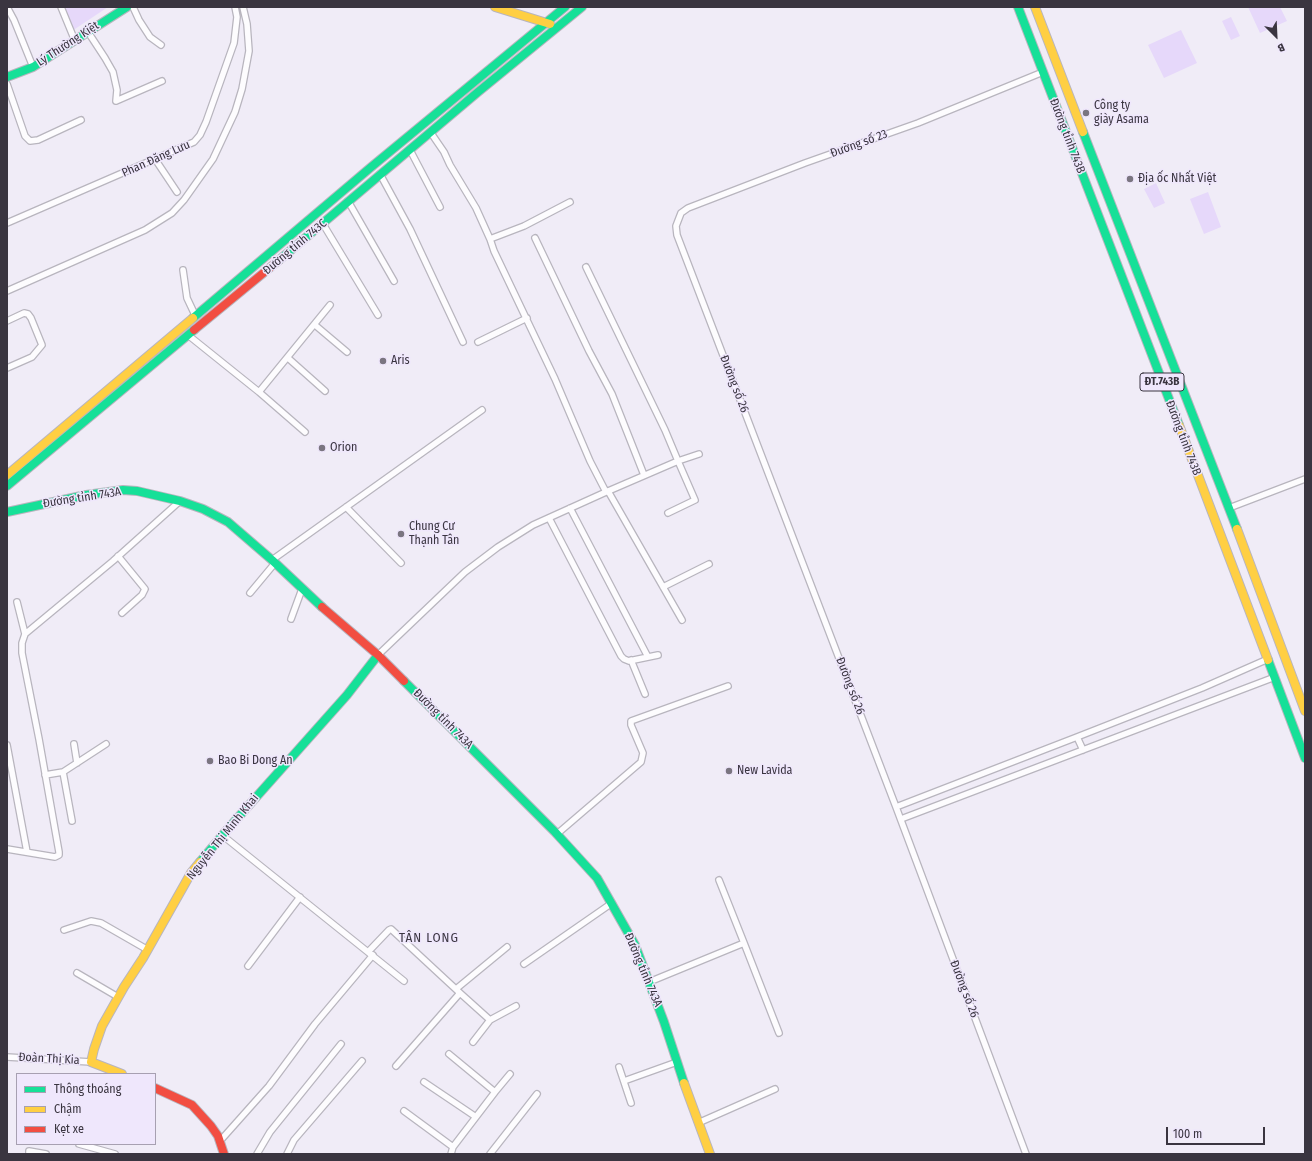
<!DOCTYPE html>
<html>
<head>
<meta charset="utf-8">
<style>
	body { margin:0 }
	#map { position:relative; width:1312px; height:1161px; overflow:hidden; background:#f0ecf7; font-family:"Fira Sans Condensed",sans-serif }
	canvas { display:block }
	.frame { position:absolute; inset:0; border:8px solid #3a3540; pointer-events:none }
	.legend { position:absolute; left:16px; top:1073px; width:140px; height:72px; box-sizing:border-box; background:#efe7fc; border:1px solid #a7a0b1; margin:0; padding:5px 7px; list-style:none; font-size:12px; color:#3a3540 }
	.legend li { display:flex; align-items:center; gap:8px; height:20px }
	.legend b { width:20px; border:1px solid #a7a0b1 }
	.north { position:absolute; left:1256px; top:16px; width:40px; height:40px; -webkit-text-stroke:3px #efe7fc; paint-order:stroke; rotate:156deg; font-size:11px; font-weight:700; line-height:16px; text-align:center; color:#3a3540 }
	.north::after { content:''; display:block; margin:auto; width:14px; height:18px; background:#3a3540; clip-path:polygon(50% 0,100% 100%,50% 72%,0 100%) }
	.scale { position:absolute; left:1166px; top:1127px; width:99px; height:18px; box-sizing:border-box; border:2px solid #3a3540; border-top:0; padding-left:5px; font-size:12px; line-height:14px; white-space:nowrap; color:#3a3540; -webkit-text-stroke:3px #efe7fc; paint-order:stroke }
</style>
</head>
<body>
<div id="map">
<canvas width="1312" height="1161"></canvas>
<div class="frame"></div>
<ul class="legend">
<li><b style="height:5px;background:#16e098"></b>Thông thoáng</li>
<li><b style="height:5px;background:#ffcf43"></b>Chậm</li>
<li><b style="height:5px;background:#f24e42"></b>Kẹt xe</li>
</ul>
<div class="north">B</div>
<div class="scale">100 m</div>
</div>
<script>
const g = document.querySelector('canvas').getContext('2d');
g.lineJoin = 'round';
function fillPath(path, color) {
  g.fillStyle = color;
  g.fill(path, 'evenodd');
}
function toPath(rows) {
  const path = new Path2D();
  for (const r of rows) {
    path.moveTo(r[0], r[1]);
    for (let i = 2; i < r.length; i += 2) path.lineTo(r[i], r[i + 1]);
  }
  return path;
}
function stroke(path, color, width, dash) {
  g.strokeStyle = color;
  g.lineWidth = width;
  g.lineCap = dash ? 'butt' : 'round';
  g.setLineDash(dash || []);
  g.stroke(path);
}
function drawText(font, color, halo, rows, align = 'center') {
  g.font = font + ' "Fira Sans Condensed",sans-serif';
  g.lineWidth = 3;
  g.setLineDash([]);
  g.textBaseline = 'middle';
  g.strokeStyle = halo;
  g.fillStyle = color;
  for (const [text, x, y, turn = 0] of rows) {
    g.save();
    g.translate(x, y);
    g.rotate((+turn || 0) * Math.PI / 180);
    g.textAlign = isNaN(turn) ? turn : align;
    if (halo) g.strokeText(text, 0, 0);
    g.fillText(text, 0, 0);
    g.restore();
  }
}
const green = toPath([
	[63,7,108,7,72,31],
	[1248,7,1280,7,1287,21,1260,33],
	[1231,17,1240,36,1231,40,1222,21],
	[1181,30,1197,63,1164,78,1148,45],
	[1156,183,1165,203,1154,208,1144,189],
	[1208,192,1221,227,1204,234,1190,199]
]);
const street = toPath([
	[7,7,14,20,33,67],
	[61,7,75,41],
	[133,7,139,20,150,37,161,45],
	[88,32,105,58,113,72,117,90,116,101,162,81],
	[7,84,25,136,30,141,38,140,81,120],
	[431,133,444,152,450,165,476,208,490,239,494,251,555,379,590,461,606,492],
	[410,150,440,207],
	[155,159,177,192],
	[380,174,410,229,463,342],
	[348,201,394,281],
	[7,223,194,142,200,135,206,122,234,43,237,17,235,7],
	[323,224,378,315],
	[535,238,589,351,612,394,644,475],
	[490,239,524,226,570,202],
	[183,270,187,298,195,315],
	[7,291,145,230,172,213,184,200,213,159,235,112,242,89,249,51,247,24,243,7],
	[7,321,24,313,28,314,31,318,42,345,32,357,7,368],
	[315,325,347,352],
	[188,335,259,392,305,432],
	[478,342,527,318],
	[288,358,325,391],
	[259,392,330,305],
	[608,491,682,620],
	[346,507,401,563],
	[570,508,648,657],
	[1229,508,1305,479],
	[668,513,695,500,678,461,699,454],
	[549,518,621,656,624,659,629,661,658,655],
	[118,556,145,589,142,595,122,613],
	[272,560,482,410],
	[663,587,709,564],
	[250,593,275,563],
	[17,602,25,634],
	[291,619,302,589],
	[378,655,465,572,498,547,533,525,606,492,678,461,665,430,586,267],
	[631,660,645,694],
	[1077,737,1083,750],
	[74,744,77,763],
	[7,745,27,852],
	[63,772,72,821],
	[45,775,63,772,106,744],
	[896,807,1077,737,1202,688,1268,659],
	[901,819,1275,677],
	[557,834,641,762,643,753,631,725,631,721,728,686],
	[222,835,404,981],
	[7,849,55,857,59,855,59,852,39,739,22,653,22,643,25,634,113,561,180,501],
	[719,880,744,943],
	[64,930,91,921,101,923,148,950],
	[368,952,389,930,391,929,460,993,396,1066],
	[524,964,612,903],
	[248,966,300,897],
	[77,973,118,997],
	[649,982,744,943,779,1033],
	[456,989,507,947],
	[460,993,490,1020,516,1006],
	[473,1042,490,1020],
	[449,1054,495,1092,453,1147,451,1154],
	[7,1057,91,1062],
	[619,1067,631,1103],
	[624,1081,677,1062],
	[424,1082,476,1117],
	[495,1092,510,1074],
	[404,1111,453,1147],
	[698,1123,775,1089],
	[220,1141,269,1086,315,1024,373,955],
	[79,1144,115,1154],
	[29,1154,29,1151,46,1154],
	[257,1154,270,1132,341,1044],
	[287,1154,294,1140,362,1061],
	[490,1154,537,1094],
	[1026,1154,896,807,677,235,676,226,681,213,688,208,805,163,918,123,1043,72]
]);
const fast = toPath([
	[1018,7,1179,425],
	[7,77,33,67,127,7],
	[1083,132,1237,529],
	[278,261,478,92,582,7],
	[193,318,370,168,565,7],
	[1162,382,1177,377],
	[7,486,194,330],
	[7,512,86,495,123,490,137,491,180,501,203,509,228,522,272,560,322,607],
	[1268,660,1305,758],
	[404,681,555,832,597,878,635,945,664,1022,684,1083],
	[200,862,226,831,347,695,378,655]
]);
const slow = toPath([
	[495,7,550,24],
	[1035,7,1083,132],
	[1179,425,1268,660],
	[7,475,193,318],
	[1237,529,1305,711],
	[122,1074,91,1062,94,1049,102,1026,124,987,143,958,191,873,200,862],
	[684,1083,710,1154]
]);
const jam = toPath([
	[194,330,278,261],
	[322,607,378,655,404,681],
	[155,1088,192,1105,211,1126,218,1136,224,1154]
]);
const markers = [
	[1086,113,4,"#7a7580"],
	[1130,179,4,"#7a7580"],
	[383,361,4,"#7a7580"],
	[322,448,4,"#7a7580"],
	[401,534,4,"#7a7580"],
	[210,761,4,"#7a7580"],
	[729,771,4,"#7a7580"]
];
const shields = [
	[1162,382,44]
];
const shieldNames = [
	["ĐT.743B",1162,382]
];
const streetNames = [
	["Lý Thường Kiệt",68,44,-33],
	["Đường tỉnh 743B",1067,136,69],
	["Đường số 23",859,144,-20],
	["Phan Đăng Lưu",156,159,-24],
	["Đường tỉnh 743C",295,247,-40],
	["Đường số 26",734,384,69],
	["Đường tỉnh 743B",1183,438,69],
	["Đường tỉnh 743A",82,498,-9],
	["Đường số 26",850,686,69],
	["Đường tỉnh 743A",443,719,45],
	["Nguyễn Thị Minh Khai",223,837,-51],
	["Đường tỉnh 743A",643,970,67],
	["Đường số 26",964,989,69],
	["Đoàn Thị Kia",49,1059,3]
];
const poiNames = [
	["Công ty",1094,106],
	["giày Asama",1094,120],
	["Địa ốc Nhất Việt",1138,179],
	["Aris",391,361],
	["Orion",330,448],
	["Chung Cư",409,527],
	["Thạnh Tân",409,541],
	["Bao Bi Dong An",218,761],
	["New Lavida",737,771]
];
const neighbourhoodNames = [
	["TÂN LONG",429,938]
];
fillPath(green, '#e6d8fa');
stroke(street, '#b8b5be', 8);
stroke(fast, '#b8b5be', 10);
stroke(slow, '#b8b5be', 10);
stroke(jam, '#b8b5be', 10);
stroke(street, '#fdfcfe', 5.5);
stroke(fast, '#16e098', 8);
stroke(slow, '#ffcf43', 8);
stroke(jam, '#f24e42', 8);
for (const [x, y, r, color] of markers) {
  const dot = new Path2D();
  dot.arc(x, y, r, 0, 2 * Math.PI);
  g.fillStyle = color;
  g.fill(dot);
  stroke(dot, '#efe7fc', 1.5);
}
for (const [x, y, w] of shields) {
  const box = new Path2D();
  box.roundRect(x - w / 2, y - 9, w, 18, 3);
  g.fillStyle = '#efe7fc';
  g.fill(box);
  stroke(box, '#3a3540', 1);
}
drawText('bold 11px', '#3a3540', null, shieldNames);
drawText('12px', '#3a3540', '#efe7fc', streetNames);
drawText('12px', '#3a3540', '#efe7fc', poiNames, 'left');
g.letterSpacing = '1px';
drawText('13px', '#3a3540', '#efe7fc', neighbourhoodNames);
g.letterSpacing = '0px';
</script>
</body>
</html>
